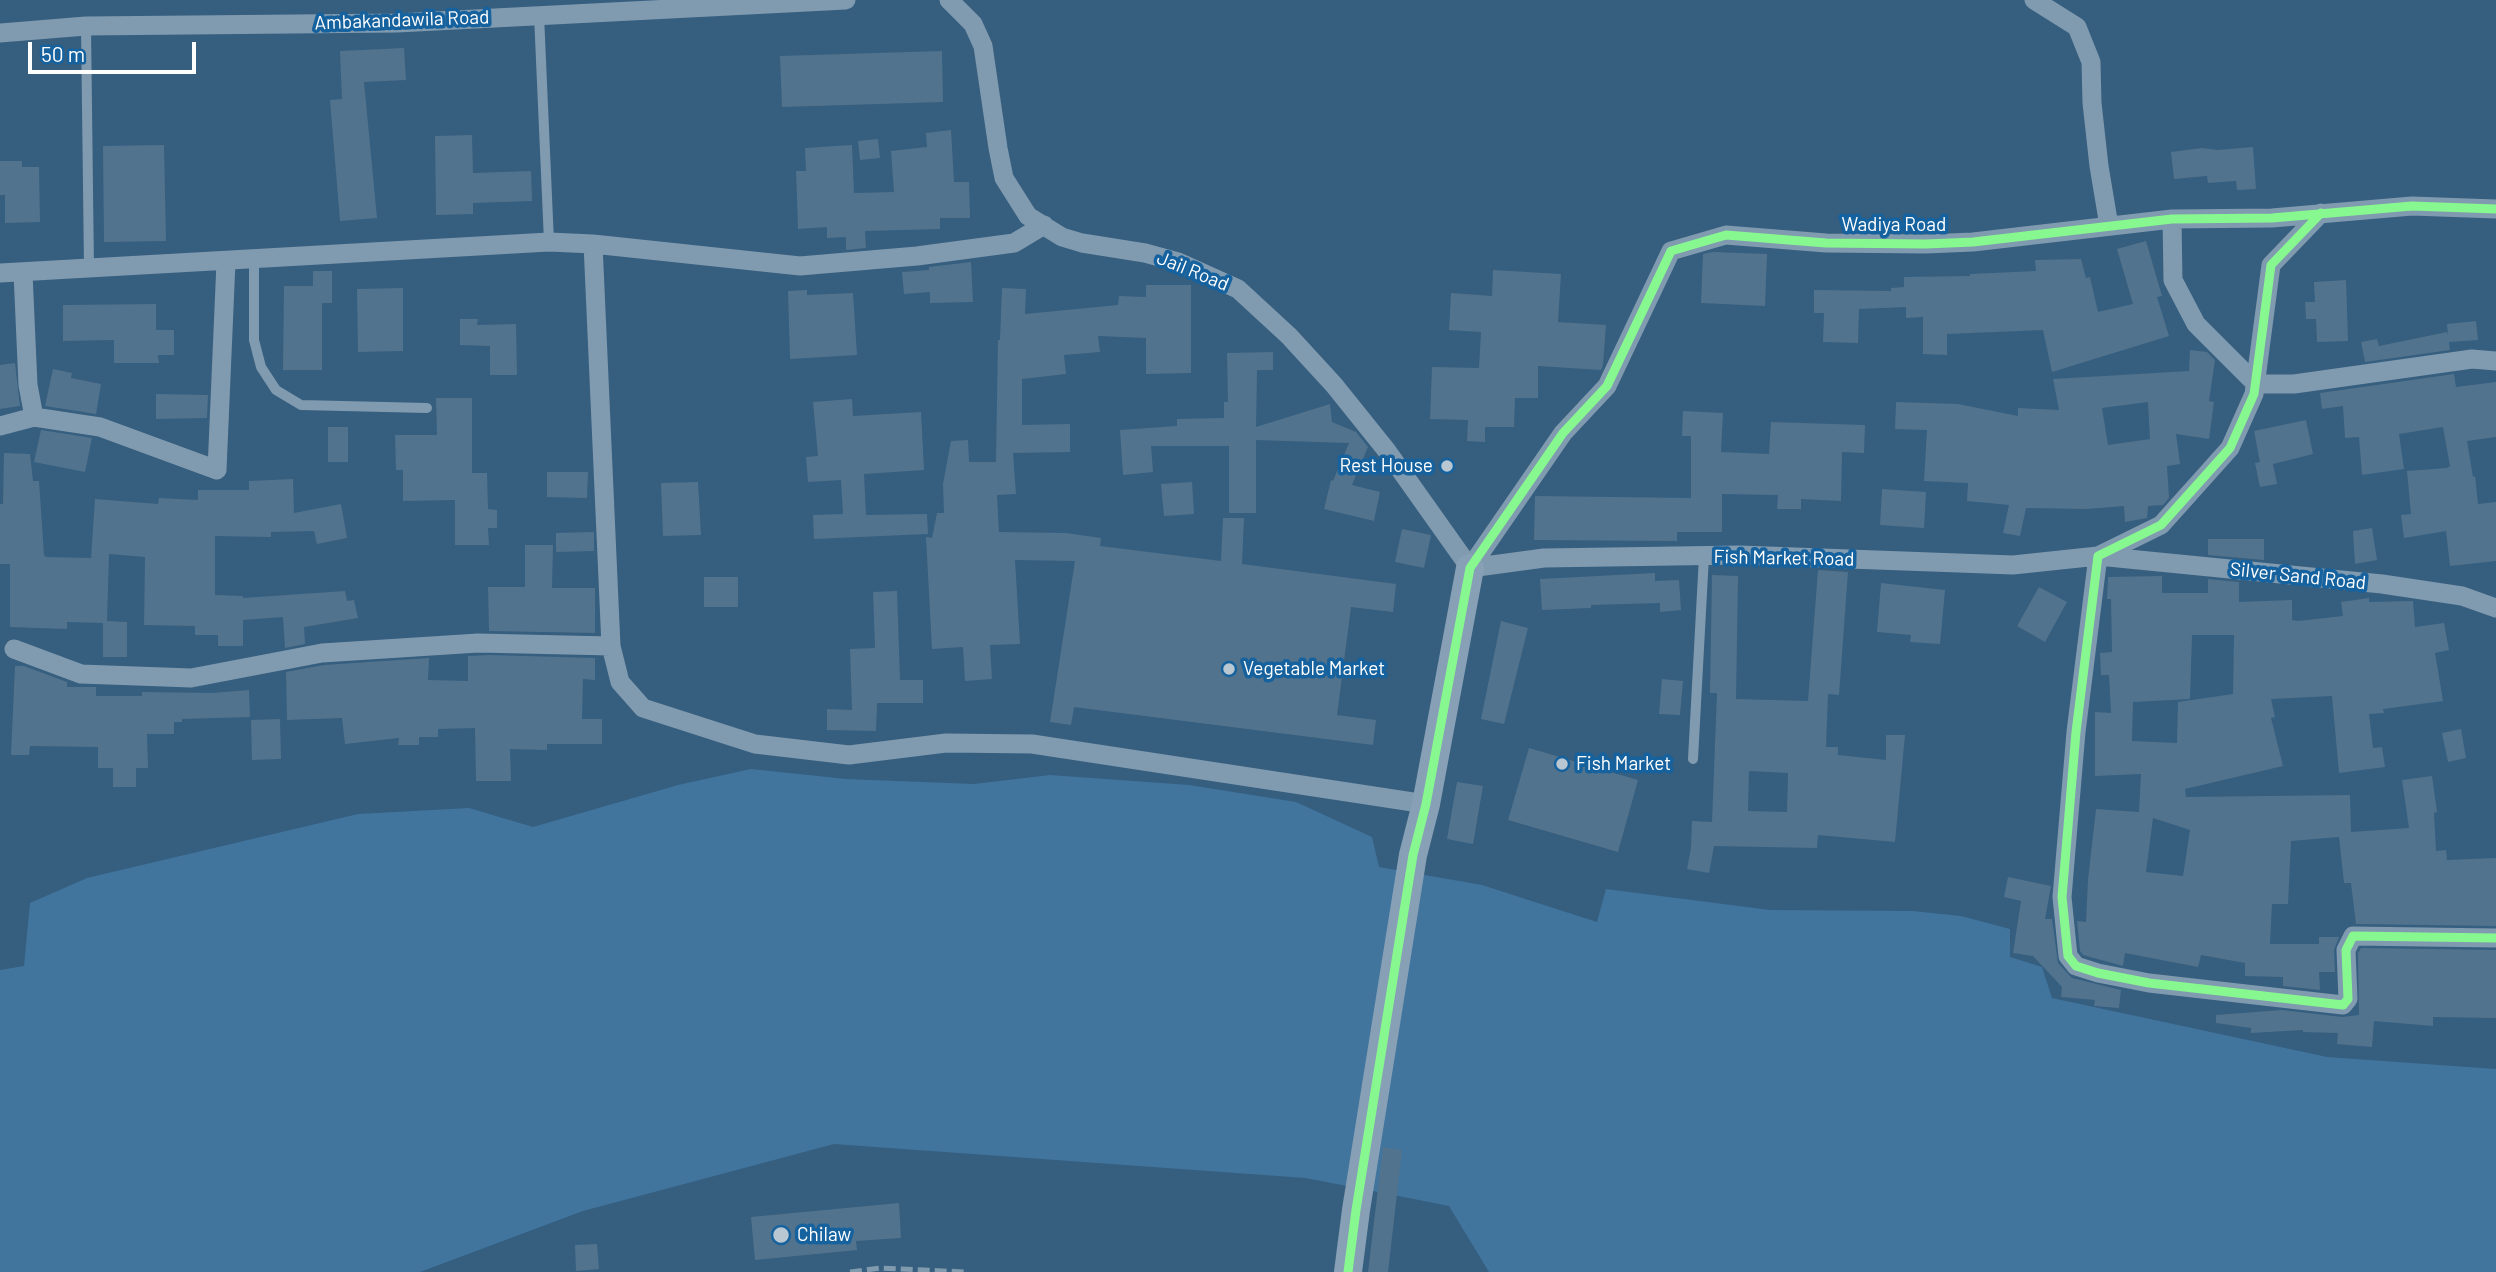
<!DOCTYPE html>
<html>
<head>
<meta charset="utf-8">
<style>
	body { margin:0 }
	#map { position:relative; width:2496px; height:1272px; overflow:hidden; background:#355e7f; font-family:Barlow,sans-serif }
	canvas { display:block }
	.scale { position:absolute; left:28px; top:42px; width:168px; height:32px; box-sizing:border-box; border:4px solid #fff; border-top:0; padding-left:9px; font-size:21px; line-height:24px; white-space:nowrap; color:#fff; -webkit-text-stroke:5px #16629e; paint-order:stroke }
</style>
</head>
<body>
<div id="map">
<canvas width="2496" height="1272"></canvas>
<div class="scale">50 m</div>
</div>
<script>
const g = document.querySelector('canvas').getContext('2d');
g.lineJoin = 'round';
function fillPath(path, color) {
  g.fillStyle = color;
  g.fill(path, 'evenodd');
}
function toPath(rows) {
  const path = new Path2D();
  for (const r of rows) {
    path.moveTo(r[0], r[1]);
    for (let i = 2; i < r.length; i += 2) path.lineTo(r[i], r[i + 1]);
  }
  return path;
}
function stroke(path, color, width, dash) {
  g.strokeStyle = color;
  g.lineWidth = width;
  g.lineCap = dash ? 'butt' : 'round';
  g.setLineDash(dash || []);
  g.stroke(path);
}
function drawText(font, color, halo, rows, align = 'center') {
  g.font = font + ' Barlow,sans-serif';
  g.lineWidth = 7;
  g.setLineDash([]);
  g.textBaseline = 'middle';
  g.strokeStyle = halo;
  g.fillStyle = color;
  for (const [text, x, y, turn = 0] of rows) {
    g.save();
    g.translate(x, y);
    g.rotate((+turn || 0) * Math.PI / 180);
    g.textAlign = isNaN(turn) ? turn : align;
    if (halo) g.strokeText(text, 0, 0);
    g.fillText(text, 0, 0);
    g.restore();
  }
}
const water = toPath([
	[751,769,846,779,974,784,1050,775,1189,785,1296,802,1372,837,1379,867,1482,885,1597,922,1606,889,1770,910,1912,911,1961,916,2010,929,2010,957,2042,967,2052,998,2327,1057,2496,1069,2496,1272,1489,1272,1449,1206,1358,1188,1305,1178,834,1144,583,1211,420,1272,0,1272,0,970,24,966,30,903,87,878,358,814,469,808,533,827,678,785]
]);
const building = toPath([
	[404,48,406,80,364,82,377,218,340,221,330,100,342,99,340,51],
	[942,51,943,102,782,107,780,56],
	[951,130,954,182,969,182,970,218,940,218,940,229,865,231,866,248,846,250,846,237,827,238,827,227,798,229,796,171,806,171,805,148,852,145,854,193,894,192,891,151,927,147,926,133],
	[472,135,473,173,531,171,532,201,473,203,473,214,436,215,435,136],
	[878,139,880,158,860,160,858,141],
	[164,145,166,241,104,242,103,146],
	[2253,147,2256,189,2237,190,2236,181,2208,183,2207,176,2174,179,2171,152,2202,148,2218,150],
	[0,161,22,161,22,167,39,167,40,222,5,223,5,195,0,195],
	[2146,241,2162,296,2157,297,2169,336,2052,372,2043,330,1947,334,1947,355,1923,354,1923,317,1906,318,1906,307,1859,309,1858,343,1823,342,1824,313,1814,313,1814,290,1891,291,1891,288,1904,287,1904,277,1970,276,1970,274,2036,271,2035,260,2081,259,2086,278,2090,277,2098,312,2133,304,2117,249],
	[1713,252,1767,254,1765,306,1701,303,1703,254],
	[971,262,973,302,930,303,930,292,904,294,902,272,929,270,929,267],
	[1493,270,1561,274,1558,322,1606,325,1603,365,1601,370,1538,366,1538,398,1515,398,1514,427,1485,427,1485,442,1467,441,1468,420,1430,419,1432,367,1479,368,1481,332,1449,330,1451,293,1492,296],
	[313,271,332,271,332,303,322,303,322,370,283,370,284,286,313,286],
	[2346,280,2348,341,2317,342,2316,319,2306,319,2305,302,2315,302,2314,282],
	[1146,285,1191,285,1191,373,1146,374,1146,338,1098,336,1100,352,1064,355,1066,374,1022,379,1022,425,1070,424,1070,452,1013,453,1016,494,997,495,999,532,1066,533,1101,538,1100,546,1221,561,1223,518,1244,518,1242,564,1396,584,1393,612,1351,607,1337,715,1376,720,1373,745,1074,707,1071,725,1050,722,1075,561,1015,560,1020,644,990,645,992,679,965,681,963,647,932,649,926,537,932,538,937,513,944,513,943,484,951,441,968,440,969,462,996,462,998,340,1000,340,1002,288,1026,289,1025,314,1118,305,1119,296,1146,297],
	[403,288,403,351,358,352,357,289],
	[807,290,807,295,853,293,857,355,790,359,788,291],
	[156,304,156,330,174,330,174,355,158,355,159,363,114,363,114,340,63,341,63,305],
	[460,319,478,319,477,325,516,324,517,375,490,375,490,346,460,345],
	[2476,321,2478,340,2449,342,2450,350,2365,362,2361,342,2377,339,2379,346,2447,332,2448,335,2447,324],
	[2190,350,2207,352,2215,360,2209,401,2214,402,2209,439,2176,434,2180,464,2167,466,2169,498,2163,505,2148,506,2147,518,2125,522,2124,506,2087,509,2026,508,2020,536,2003,533,2009,505,1967,501,1968,483,1924,481,1927,430,1895,429,1896,402,1958,404,2018,416,2018,408,2059,410,2053,379,2189,371],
	[2148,402,2150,439,2108,445,2102,408],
	[1273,352,1273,370,1257,370,1256,427,1330,404,1332,422,1356,432,1368,447,1352,485,1380,492,1374,521,1324,509,1331,480,1333,481,1349,443,1256,440,1256,513,1229,513,1229,446,1151,446,1153,472,1123,475,1120,430,1177,426,1177,419,1224,418,1224,402,1228,402,1227,353],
	[15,363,20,406,0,409,0,365],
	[53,369,72,373,71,378,101,384,96,414,45,406],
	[2454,374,2456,387,2496,382,2496,437,2467,441,2473,477,2475,476,2478,504,2496,502,2496,561,2450,566,2446,531,2404,538,2401,515,2411,514,2407,471,2447,468,2450,466,2443,427,2399,434,2404,469,2362,475,2359,437,2345,438,2343,406,2322,409,2320,393],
	[156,394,208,395,207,418,156,419],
	[436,398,472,398,472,473,487,473,488,509,497,510,497,528,488,528,489,545,455,545,455,500,403,501,403,470,396,470,395,435,437,435],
	[852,399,853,416,921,412,924,470,864,474,866,515,927,514,928,534,814,539,813,515,843,514,841,480,808,482,806,457,818,456,813,402],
	[1683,411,1723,413,1721,452,1769,454,1771,422,1865,425,1864,453,1842,452,1841,501,1801,499,1801,509,1777,509,1778,495,1722,494,1722,532,1677,532,1677,541,1534,540,1535,496,1691,498,1691,436,1682,436],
	[2306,420,2313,454,2273,464,2277,484,2260,487,2255,463,2260,462,2254,431],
	[328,427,348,427,348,462,328,462],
	[41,430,92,438,85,472,34,462],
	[4,453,30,454,33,481,39,481,44,555,46,557,91,558,95,499,158,504,159,498,198,500,198,490,249,490,249,481,293,479,294,513,341,504,347,538,317,544,314,531,271,532,271,537,215,536,215,595,243,596,243,598,345,591,347,601,354,600,358,618,304,627,305,644,285,648,283,617,243,620,243,646,218,646,218,635,195,635,195,626,144,625,145,557,109,554,107,621,127,622,127,657,103,657,103,623,67,622,67,629,10,627,10,564,0,564,0,504,3,504],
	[547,472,588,472,587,498,547,497],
	[698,482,701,535,663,536,661,483],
	[1192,482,1194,514,1164,516,1161,484],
	[1882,489,1926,492,1924,528,1880,525],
	[2372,528,2377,560,2355,564,2353,531],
	[1402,529,1431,535,1424,568,1395,562],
	[594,532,594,551,556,552,556,533],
	[2208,539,2264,539,2264,560,2208,555],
	[525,545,553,545,552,588,595,588,595,633,489,631,488,587,525,587],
	[1818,570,1848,572,1839,695,1828,694,1826,747,1838,747,1838,755,1886,760,1886,735,1905,735,1895,842,1818,835,1817,848,1714,846,1709,873,1687,869,1691,848,1692,821,1712,822,1717,693,1710,693,1712,575,1738,576,1736,699,1808,701],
	[1749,771,1788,773,1787,812,1748,811],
	[1655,573,1655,581,1679,580,1681,610,1660,612,1660,603,1591,605,1591,608,1542,610,1540,579],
	[2162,576,2162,593,2208,593,2208,579,2239,582,2239,602,2292,600,2292,620,2298,621,2343,616,2341,602,2369,598,2369,602,2413,601,2415,627,2444,623,2449,650,2435,653,2443,701,2383,709,2384,713,2369,714,2373,748,2382,747,2385,767,2339,773,2332,696,2271,699,2275,717,2271,718,2283,766,2185,789,2186,797,2350,795,2351,832,2409,828,2402,780,2432,776,2437,812,2434,813,2436,851,2446,850,2447,860,2496,858,2496,926,2356,924,2351,883,2344,883,2339,837,2291,841,2288,904,2272,904,2270,944,2319,944,2319,937,2339,937,2334,950,2335,972,2319,972,2320,990,2283,986,2283,977,2245,976,2245,963,2201,955,2198,967,2125,953,2123,966,2083,955,2080,951,2077,921,2086,922,2088,880,2096,809,2139,812,2141,774,2095,776,2095,712,2111,713,2109,675,2101,675,2100,653,2112,652,2111,599,2107,599,2108,577],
	[2192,635,2234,635,2233,694,2178,702,2177,743,2132,741,2133,702,2190,699],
	[2153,818,2190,830,2183,876,2146,872],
	[704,577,738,577,738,607,704,607],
	[1881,583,1945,590,1940,644,1910,642,1911,635,1877,632],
	[2039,587,2067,602,2045,642,2017,626],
	[897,591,900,680,923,680,923,703,877,703,876,731,827,730,827,709,852,710,850,649,875,648,873,592],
	[1501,621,1528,628,1504,724,1481,719],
	[489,655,595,658,595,680,583,679,582,719,602,719,602,744,547,744,547,750,510,749,511,781,476,781,475,728,438,729,438,737,419,737,419,745,398,745,399,738,345,744,342,718,287,720,286,672,324,665,429,658,428,680,468,681,468,656],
	[15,666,24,666,67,682,67,687,96,687,96,696,142,696,142,692,212,693,249,690,250,717,182,719,182,722,174,722,174,734,147,734,148,768,136,768,136,787,113,787,113,768,98,768,98,747,30,746,29,755,11,755],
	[1662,679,1683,681,1680,715,1659,714],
	[280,719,281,759,252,760,251,720],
	[2461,729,2466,758,2448,762,2442,733],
	[1529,748,1638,780,1618,852,1508,820],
	[1457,782,1483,786,1473,844,1447,839],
	[2008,877,2051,886,2045,919,2052,919,2058,963,2072,978,2121,990,2119,1008,2094,1006,2095,1000,2061,997,2062,987,2033,956,2013,953,2021,901,2004,897],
	[2361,948,2496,950,2496,1018,2433,1017,2433,1026,2374,1021,2372,1047,2337,1044,2338,1033,2303,1032,2303,1030,2251,1033,2251,1028,2216,1023,2216,1015,2282,1010,2342,1017,2359,1015,2358,953],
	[1383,1147,1402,1150,1388,1272,1368,1272],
	[899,1203,901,1238,856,1241,857,1250,755,1260,751,1217],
	[597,1244,599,1269,576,1271,575,1245]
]);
const lane = toPath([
	[539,15,549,242],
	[86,26,89,269],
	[254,260,254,340,261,367,276,390,301,405,427,408],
	[1693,759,1704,556]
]);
const street = toPath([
	[949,0,973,24,983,46,998,148,1004,178,1028,216,1062,237,1082,243,1145,253,1178,262,1238,289,1289,336,1334,385,1387,451,1470,568],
	[2034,0,2077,27,2091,62,2092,103,2099,166,2109,226],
	[0,33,86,26,397,23,846,0],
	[2321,213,2271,265,2254,394,2230,448,2161,525,2098,556,2076,732,2062,897,2068,956,2076,966,2098,973,2149,983,2343,1005,2348,999,2346,950,2353,936,2496,938],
	[2172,219,2173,280,2196,324,2256,384,2294,384,2472,359,2496,361],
	[593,244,611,646,620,682,643,708,755,744,849,755,946,743,1032,744,1426,804],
	[0,273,549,242,593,244,800,266,917,256,1014,243,1044,225],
	[23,273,28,385,34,417],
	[0,426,34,417,100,427,217,470,226,262],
	[1470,568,1563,433,1607,386,1671,251,1726,235,1826,243,1926,244,1973,242,2172,219,2272,218,2412,206,2496,209],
	[1470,568,1544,558,1740,555,2013,565,2098,556,2382,584,2462,596,2496,608],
	[14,649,81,674,191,678,322,653,478,643,611,646]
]);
const secondary = toPath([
	[1348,1272,1356,1210,1413,855,1426,804,1470,568]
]);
const rail = toPath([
	[850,1272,881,1268,965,1272]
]);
const cycleway = toPath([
	[2321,213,2271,265,2254,394,2230,448,2161,525,2098,556,2076,732,2062,897,2068,956,2076,966,2098,973,2149,983,2343,1005,2348,999,2346,950,2353,936,2496,938],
	[1348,1272,1356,1210,1413,855,1426,804,1470,568,1563,433,1607,386,1671,251,1726,235,1826,243,1926,244,1973,242,2172,219,2272,218,2412,206,2496,209]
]);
const markers = [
	[1447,466,7,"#b8c7d2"],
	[1229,669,7,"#b8c7d2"],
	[1562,764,7,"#b8c7d2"],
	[781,1235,9,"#b8c7d2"]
];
const streetNames = [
	["Ambakandawila Road",402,20,-2],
	["Wadiya Road",1894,225],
	["Jail Road",1193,271,22],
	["Fish Market Road",1784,558,1],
	["Silver Sand Road",2298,576,6]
];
const poiNames = [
	["Rest House",1433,466,"right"],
	["Vegetable Market",1243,669],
	["Fish Market",1576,764],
	["Chilaw",797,1235]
];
fillPath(water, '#41759e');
fillPath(building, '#52738d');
stroke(lane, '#809aaf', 10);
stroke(street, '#809aaf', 19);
stroke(secondary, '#87a0b5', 28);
stroke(rail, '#809aae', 5, [12, 5]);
stroke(cycleway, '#87f88f', 9);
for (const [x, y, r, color] of markers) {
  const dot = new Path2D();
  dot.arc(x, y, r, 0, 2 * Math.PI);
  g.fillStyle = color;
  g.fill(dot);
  stroke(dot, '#16629e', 2.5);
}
drawText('19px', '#fff', '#16629e', streetNames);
drawText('19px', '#fff', '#16629e', poiNames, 'left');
</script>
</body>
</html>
